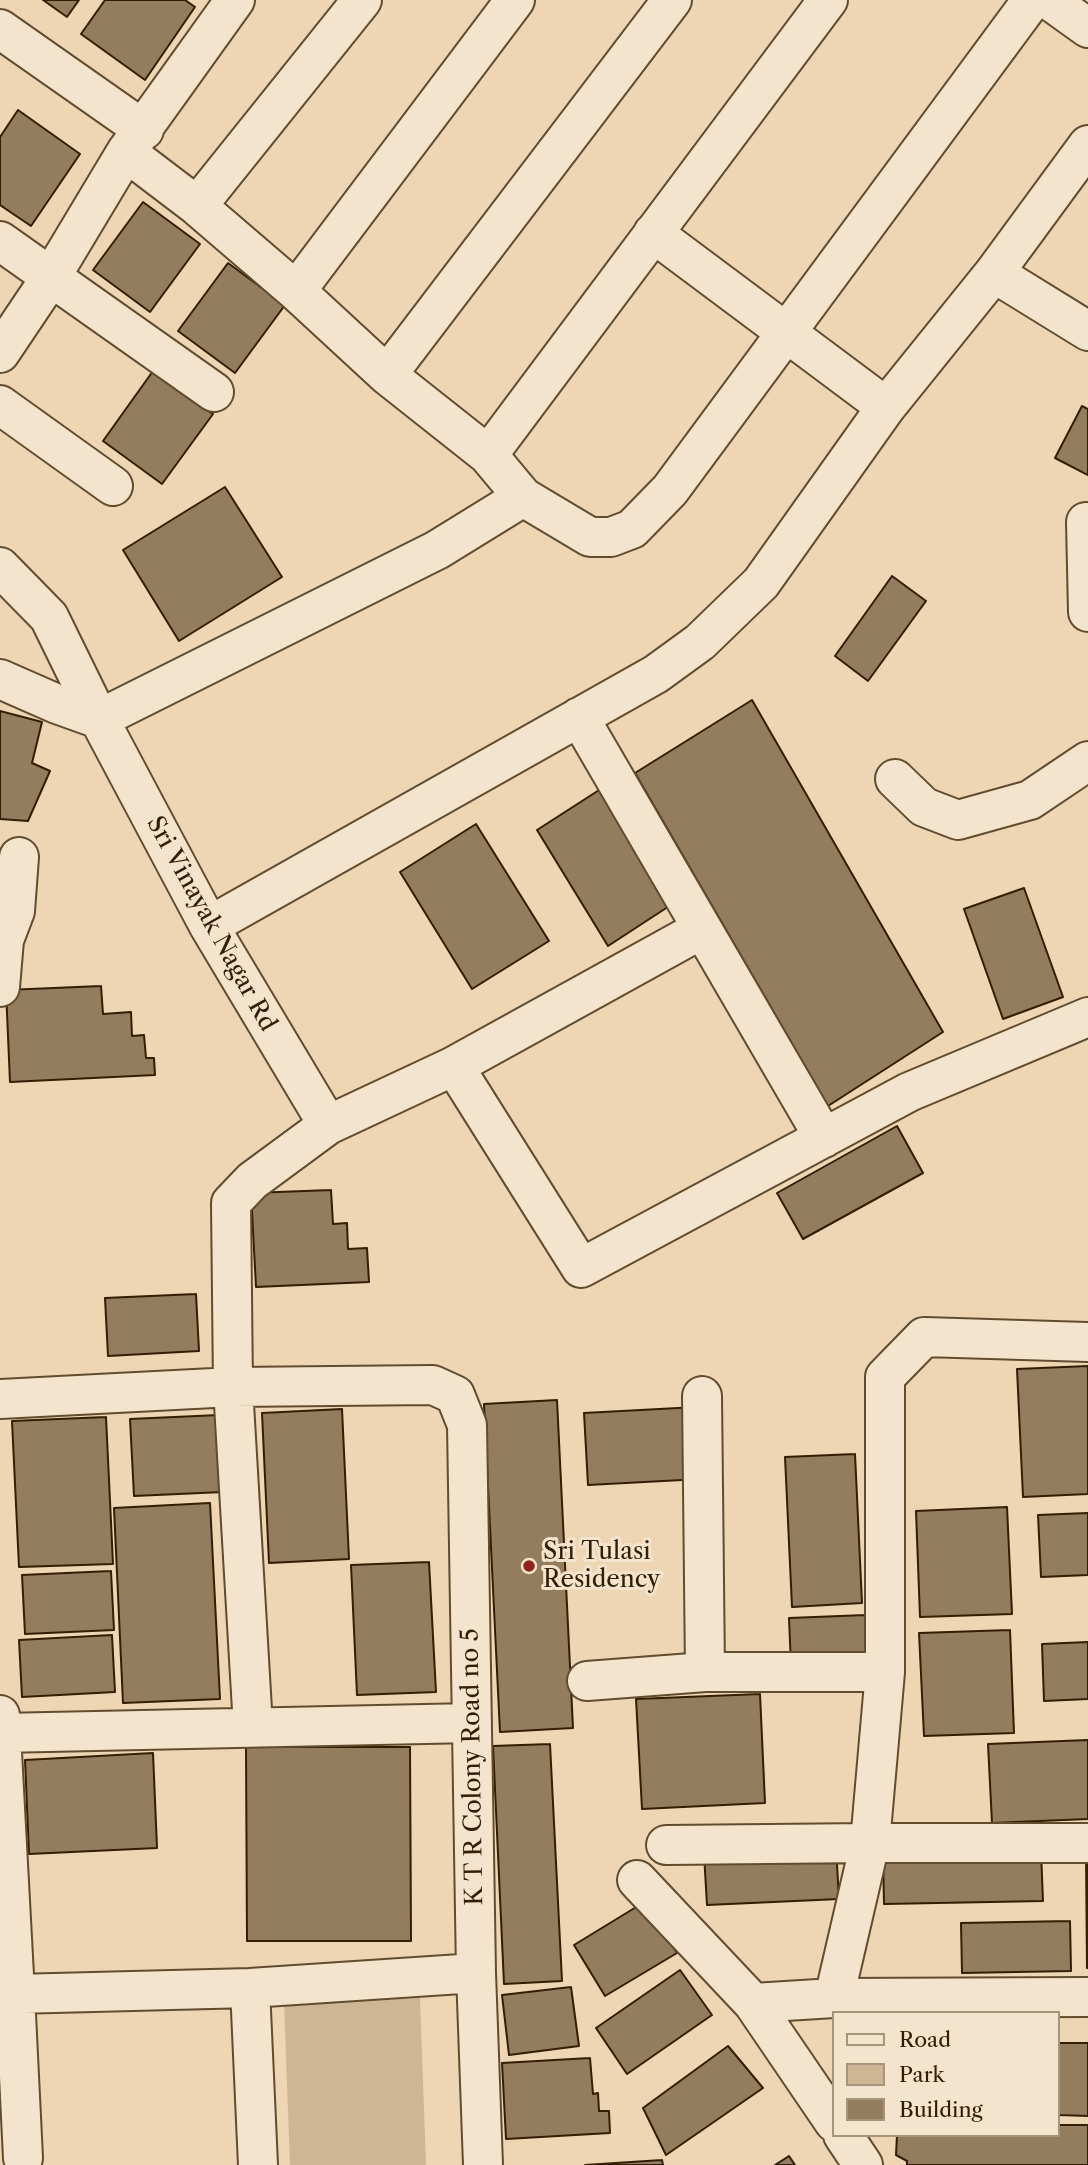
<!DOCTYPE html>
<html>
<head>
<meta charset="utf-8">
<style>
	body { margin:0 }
	#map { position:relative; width:1088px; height:2165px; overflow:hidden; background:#eed5b3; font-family:"Libre Caslon Text",serif }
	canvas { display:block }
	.legend { position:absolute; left:832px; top:2011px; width:228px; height:126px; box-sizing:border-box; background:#f4e4ce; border:2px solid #a6957d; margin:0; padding:9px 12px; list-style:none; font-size:21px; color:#321e03 }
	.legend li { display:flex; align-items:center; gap:14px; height:35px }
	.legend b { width:35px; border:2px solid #a6957d }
</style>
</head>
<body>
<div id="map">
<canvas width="1088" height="2165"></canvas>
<ul class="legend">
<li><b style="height:9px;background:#f4e4ce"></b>Road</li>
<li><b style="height:19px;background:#ceb695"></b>Park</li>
<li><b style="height:19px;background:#947d5f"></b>Building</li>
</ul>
</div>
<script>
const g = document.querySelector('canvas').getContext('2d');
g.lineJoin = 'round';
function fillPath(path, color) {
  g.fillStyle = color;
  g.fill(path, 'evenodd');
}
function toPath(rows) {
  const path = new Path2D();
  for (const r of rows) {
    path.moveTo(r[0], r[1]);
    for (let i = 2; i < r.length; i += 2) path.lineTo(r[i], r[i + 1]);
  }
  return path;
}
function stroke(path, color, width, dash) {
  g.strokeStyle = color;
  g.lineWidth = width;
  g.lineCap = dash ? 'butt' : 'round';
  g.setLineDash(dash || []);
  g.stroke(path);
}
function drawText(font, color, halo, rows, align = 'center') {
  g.font = font + ' "Libre Caslon Text",serif';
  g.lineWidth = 6;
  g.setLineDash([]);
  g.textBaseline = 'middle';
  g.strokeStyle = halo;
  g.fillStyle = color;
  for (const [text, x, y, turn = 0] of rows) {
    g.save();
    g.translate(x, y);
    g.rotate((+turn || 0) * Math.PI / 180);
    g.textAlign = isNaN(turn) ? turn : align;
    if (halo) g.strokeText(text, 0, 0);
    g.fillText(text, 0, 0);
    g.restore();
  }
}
const green = toPath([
	[420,1998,426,2165,290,2165,284,2003]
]);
const building = toPath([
	[43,0,79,0,67,17,43,0],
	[105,0,185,0,195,7,145,80,81,34,105,0],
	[18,110,80,154,31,226,0,205,0,137,18,110],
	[143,202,200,244,150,312,93,270,143,202],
	[228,263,285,305,235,373,178,331,228,263],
	[153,371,213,414,162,484,103,441,153,371],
	[1082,406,1088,409,1088,475,1055,458,1082,406],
	[225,487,282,577,179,641,123,550,225,487],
	[892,576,926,601,868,681,835,656,892,576],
	[752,700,943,1032,828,1106,635,773,752,700],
	[0,711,42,722,32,763,50,771,28,821,0,819,0,711],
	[610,783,677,901,608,946,537,830,610,783],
	[476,824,549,941,472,989,400,872,476,824],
	[1024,888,1063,997,1003,1019,964,909,1024,888],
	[101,986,103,1014,131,1012,132,1036,144,1035,146,1058,154,1058,155,1075,10,1082,6,990,101,986],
	[897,1126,923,1173,803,1239,777,1193,897,1126],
	[331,1190,333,1224,347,1223,348,1249,367,1248,369,1282,256,1287,251,1193,331,1190],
	[196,1294,199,1351,108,1356,105,1298,196,1294],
	[1088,1366,1088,1494,1023,1497,1017,1369,1088,1366],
	[557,1400,573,1728,500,1732,484,1404,557,1400],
	[697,1407,701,1479,588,1485,584,1413,697,1407],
	[342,1409,349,1559,269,1563,262,1413,342,1409],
	[219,1415,223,1492,134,1496,130,1419,219,1415],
	[106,1417,113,1564,19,1567,12,1421,106,1417],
	[855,1454,862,1603,792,1607,785,1457,855,1454],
	[210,1503,220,1699,123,1703,114,1508,210,1503],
	[1007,1507,1012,1614,920,1617,916,1511,1007,1507],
	[1088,1513,1088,1575,1041,1577,1038,1515,1088,1513],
	[429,1562,436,1692,357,1695,351,1565,429,1562],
	[111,1571,114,1630,25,1634,22,1575,111,1571],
	[866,1615,868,1662,791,1665,789,1618,866,1615],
	[1010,1630,1014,1733,924,1736,919,1633,1010,1630],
	[112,1635,115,1692,22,1697,19,1640,112,1635],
	[1088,1642,1088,1699,1044,1701,1042,1644,1088,1642],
	[760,1694,765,1803,642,1809,636,1699,760,1694],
	[1088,1740,1088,1819,992,1823,988,1744,1088,1740],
	[550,1744,562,1981,504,1984,493,1746,550,1744],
	[246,1747,410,1747,411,1941,247,1941,246,1747],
	[153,1753,157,1848,29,1854,25,1760,153,1753],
	[836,1847,839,1899,707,1905,704,1854,836,1847],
	[1041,1851,1043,1901,884,1904,883,1855,1041,1851],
	[1086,1854,1088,1854,1088,1968,1087,1968,1086,1854],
	[646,1901,677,1953,605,1996,574,1945,646,1901],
	[1070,1921,1071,1971,962,1973,961,1923,1070,1921],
	[680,1970,712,2015,627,2074,596,2028,680,1970],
	[571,1987,579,2046,509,2055,502,1995,571,1987],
	[1058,2043,1088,2043,1088,2116,1058,2115,1058,2043],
	[728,2046,763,2088,666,2155,643,2108,728,2046],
	[590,2058,593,2094,598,2093,599,2111,609,2111,610,2133,506,2139,502,2063,590,2058],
	[1058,2125,1088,2125,1088,2165,907,2165,907,2161,896,2155,897,2135,1058,2135,1058,2125],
	[789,2156,795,2165,775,2165,789,2156],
	[662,2160,663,2165,585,2165,662,2160]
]);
const street = toPath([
	[1049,0,1088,28],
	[0,29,144,130],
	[197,206,362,0],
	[653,233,886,407],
	[0,241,214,392],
	[994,273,1088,331],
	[296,291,515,0],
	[0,353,51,277,126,152,235,0],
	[387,375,672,0],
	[0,405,113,486],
	[488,455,828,0],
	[523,497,590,537,611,537,632,529,670,490,1032,0],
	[1086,522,1088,612],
	[0,567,49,617,99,719,209,926,328,1125],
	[0,679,57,704,99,719,437,550,523,497,488,455,387,375,296,291,197,206,126,152],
	[579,717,824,1138],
	[895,779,924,807,958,820,1030,800,1088,761],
	[209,926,656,674,700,642,761,583,886,407,994,273,1088,145],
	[702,929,454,1066,581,1268,909,1092,1088,1017],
	[0,939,4,940,0,987],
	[4,940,15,911,19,857],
	[0,1399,233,1387,231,1203,252,1181,328,1125,454,1066],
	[705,1672,885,1672],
	[587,1681,705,1672,702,1396],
	[0,1715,15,1994,250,1988,476,1973],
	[253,1727,233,1387,433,1385,455,1395,467,1425,476,1973,483,2165],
	[1,1733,472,1723],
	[666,1845,870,1843,1088,1843],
	[637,1880,753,2003],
	[250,1988,258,2165],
	[0,1994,15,1994,23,2158],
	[834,1998,870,1843,885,1672,885,1377,924,1337,1088,1342],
	[834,2122,753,2003,834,1998,1088,1997],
	[843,2135,863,2165]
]);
const markers = [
	[529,1566,7,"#8f2418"]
];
const streetNames = [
	["Sri Vinayak Nagar Rd",211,924,61],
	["K T R Colony Road no 5",473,1767,-91]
];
const poiNames = [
	["Sri Tulasi",543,1552],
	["Residency",543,1580]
];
fillPath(green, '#ceb695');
fillPath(building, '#947d5f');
stroke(building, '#321e03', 2);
stroke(street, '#614c2f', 42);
stroke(street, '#f4e4ce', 38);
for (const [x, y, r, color] of markers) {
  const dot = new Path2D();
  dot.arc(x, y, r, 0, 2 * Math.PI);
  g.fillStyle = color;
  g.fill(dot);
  stroke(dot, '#f4e4ce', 2.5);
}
drawText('24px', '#321e03', '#f4e4ce', streetNames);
drawText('24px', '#321e03', '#f4e4ce', poiNames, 'left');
</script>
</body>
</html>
